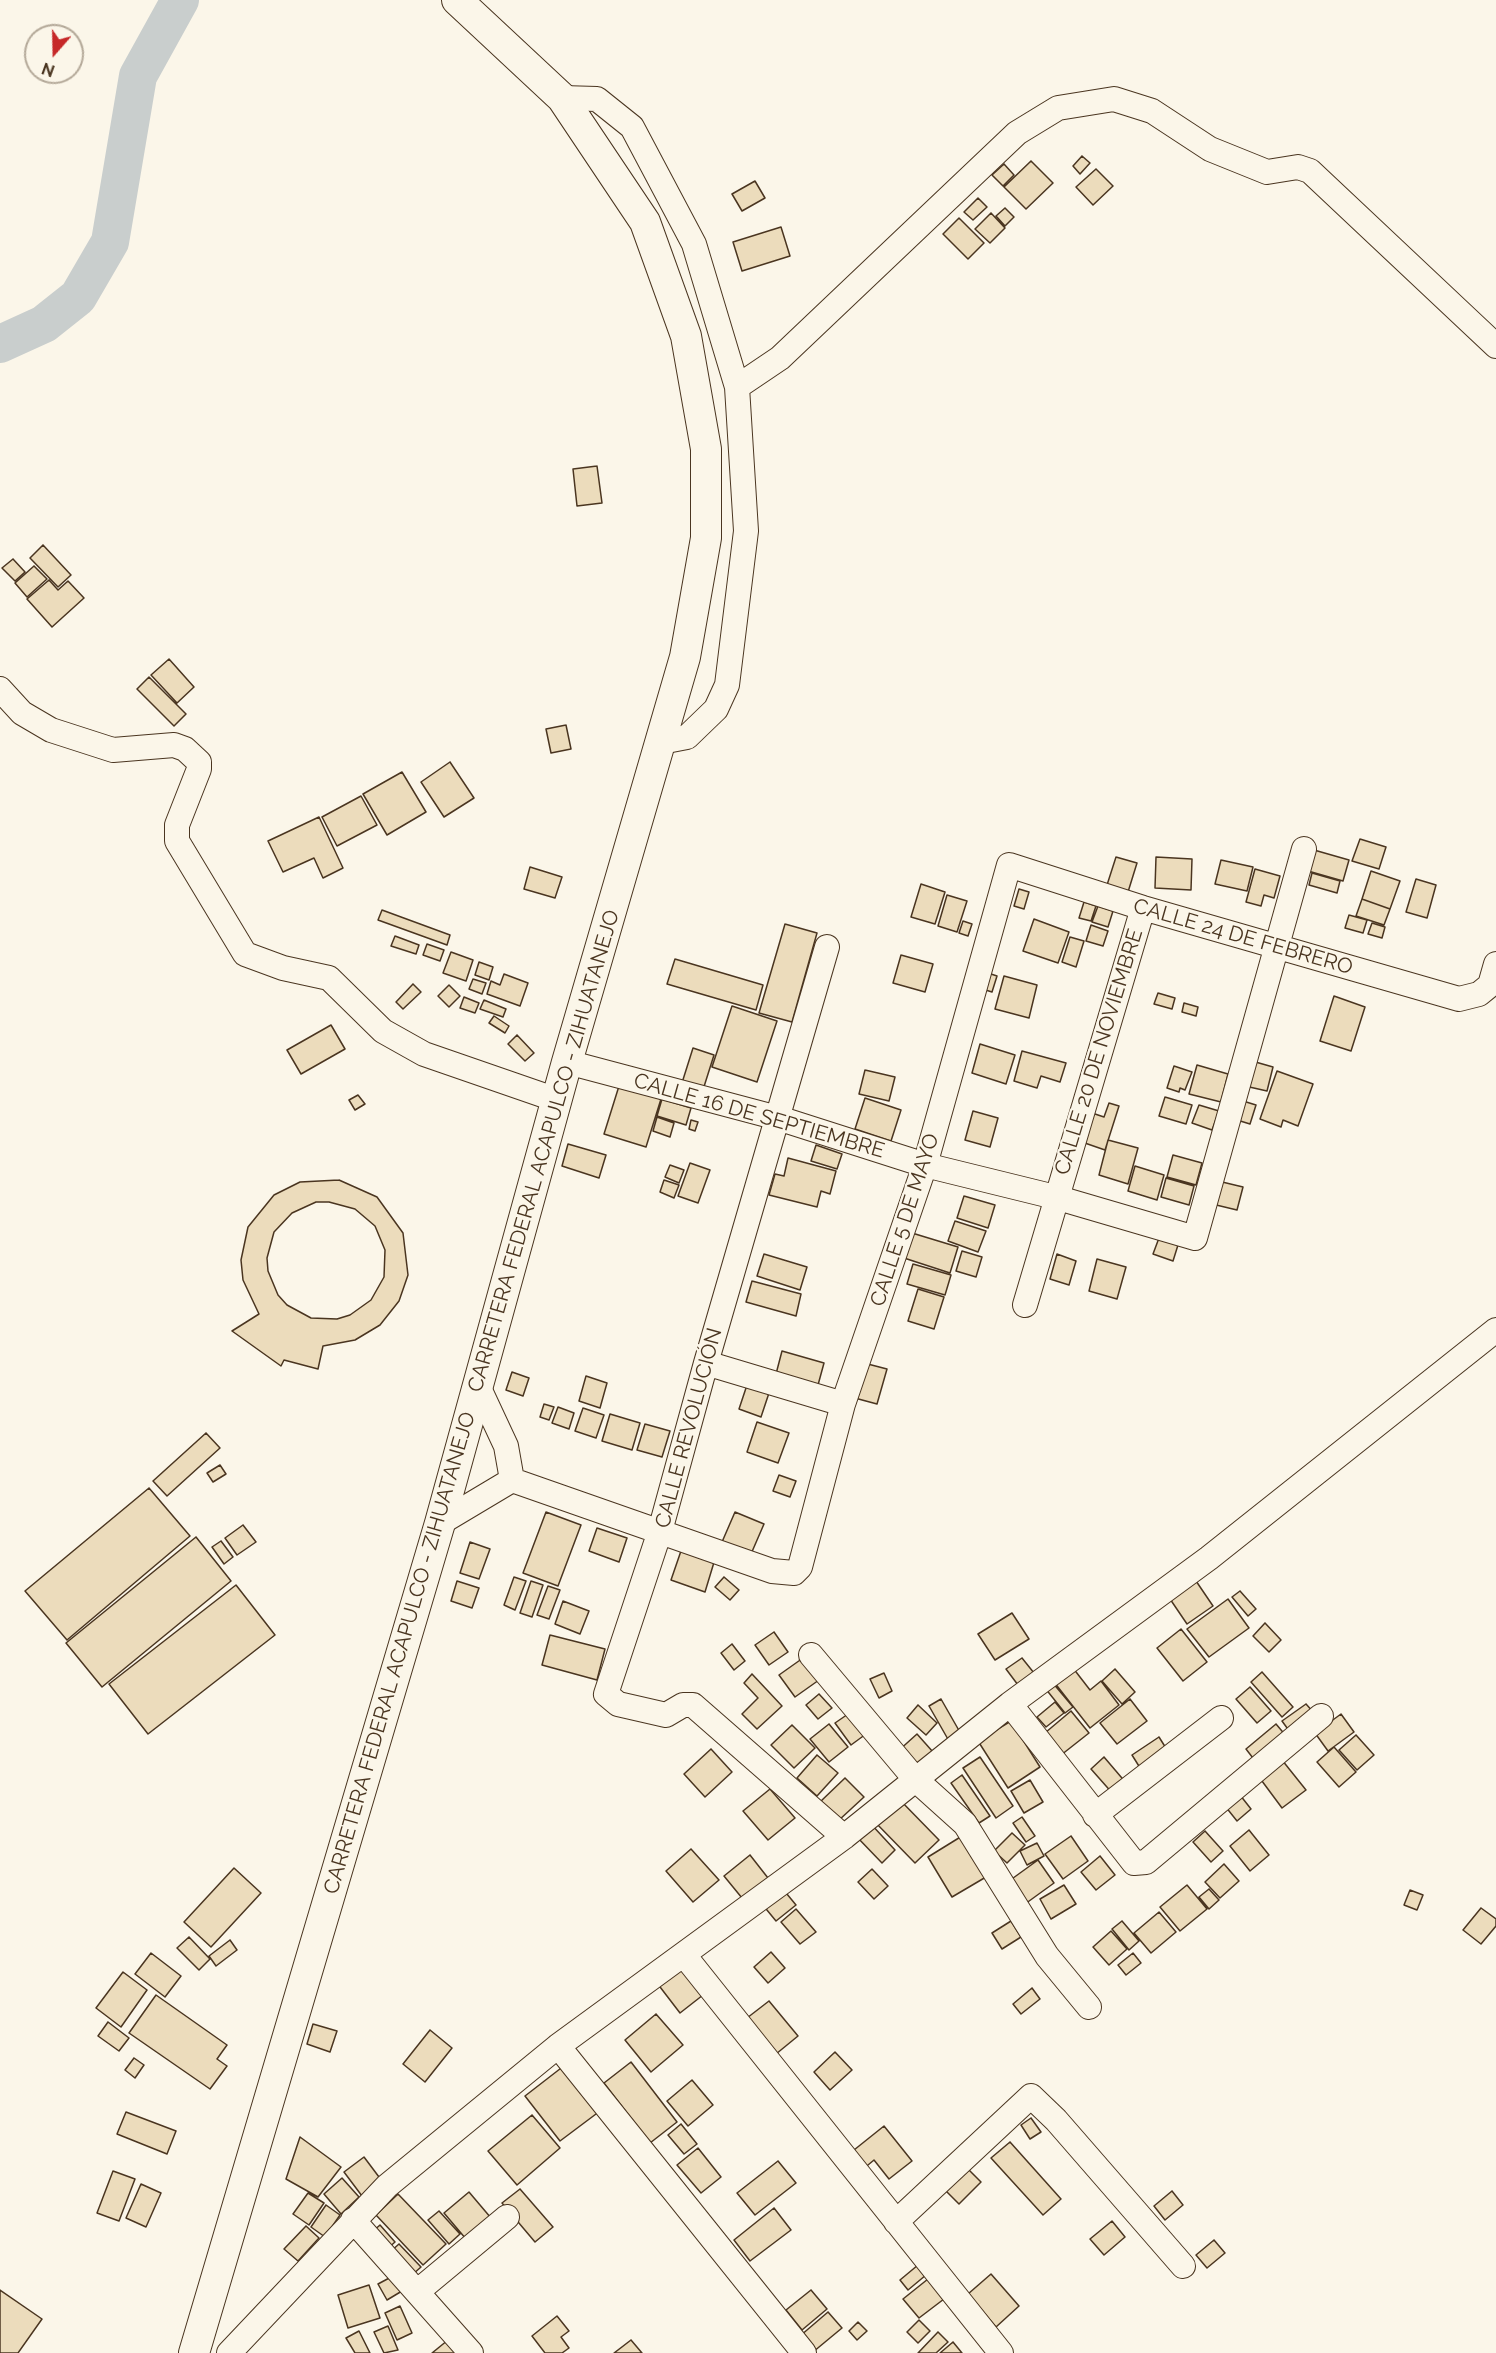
<!DOCTYPE html>
<html>
<head>
<meta charset="utf-8">
<style>
	body { margin:0 }
	#map { position:relative; width:1496px; height:2353px; overflow:hidden; background:#fbf6e9; font-family:Raleway,sans-serif }
	canvas { display:block }
	.north { position:absolute; left:24px; top:24px; width:60px; height:60px; box-sizing:border-box; background:#fbf6e9; border:2px solid #b4a999; border-radius:50%; rotate:200deg; font-size:16px; font-weight:700; line-height:24px; text-align:center; color:#4a3520 }
	.north::after { content:''; display:block; margin:auto; width:21px; height:27px; background:#c62828; clip-path:polygon(50% 0,100% 100%,50% 72%,0 100%) }
</style>
</head>
<body>
<div id="map">
<canvas width="1496" height="2353"></canvas>
<div class="north">N</div>
</div>
<script>
const g = document.querySelector('canvas').getContext('2d');
g.lineJoin = 'round';
function toPath(rows) {
  const path = new Path2D();
  for (const r of rows) {
    path.moveTo(r[0], r[1]);
    for (let i = 2; i < r.length; i += 2) path.lineTo(r[i], r[i + 1]);
  }
  return path;
}
function stroke(path, color, width, dash) {
  g.strokeStyle = color;
  g.lineWidth = width;
  g.lineCap = dash ? 'butt' : 'round';
  g.setLineDash(dash || []);
  g.stroke(path);
}
function fillPath(path, color) {
  g.fillStyle = color;
  g.fill(path, 'evenodd');
}
function drawText(font, color, halo, rows, align = 'center') {
  g.font = font + ' Raleway,sans-serif';
  g.lineWidth = 4.5;
  g.setLineDash([]);
  g.textBaseline = 'middle';
  g.strokeStyle = halo;
  g.fillStyle = color;
  for (const [text, x, y, turn = 0] of rows) {
    g.save();
    g.translate(x, y);
    g.rotate((+turn || 0) * Math.PI / 180);
    g.textAlign = isNaN(turn) ? turn : align;
    if (halo) g.strokeText(text, 0, 0);
    g.fillText(text, 0, 0);
    g.restore();
  }
}
const river = toPath([
	[0,344,44,324,78,297,110,242,138,76,180,0]
]);
const building = toPath([
	[1082,156,1090,163,1080,174,1073,166,1082,156],
	[1031,161,1053,183,1026,209,1004,187,1031,161],
	[1004,164,1014,175,1003,186,992,175,1004,164],
	[1096,169,1113,186,1093,205,1076,187,1096,169],
	[755,181,765,198,742,211,732,194,755,181],
	[978,198,987,207,973,220,964,212,978,198],
	[1005,208,1014,217,1005,226,996,216,1005,208],
	[991,213,1005,228,990,243,975,229,991,213],
	[959,218,984,243,968,259,943,234,959,218],
	[781,227,790,256,742,271,733,242,781,227],
	[597,466,602,503,577,506,573,469,597,466],
	[43,545,71,575,58,587,30,558,43,545],
	[13,559,25,572,15,581,2,568,13,559],
	[34,566,47,579,27,597,15,583,34,566],
	[49,580,58,590,68,581,84,598,52,627,27,599,49,580],
	[169,659,194,687,177,703,151,675,169,659],
	[149,677,186,714,174,726,137,689,149,677],
	[566,725,571,749,551,753,546,729,566,725],
	[450,762,474,798,444,817,421,782,450,762],
	[402,772,426,812,387,835,363,794,402,772],
	[361,796,377,825,337,846,322,817,361,796],
	[319,817,343,868,323,878,314,858,283,872,268,841,319,817],
	[1360,839,1386,847,1379,869,1352,861,1360,839],
	[1314,850,1349,860,1343,881,1308,871,1314,850],
	[1116,857,1137,863,1128,892,1107,885,1116,857],
	[1156,857,1192,859,1191,890,1155,888,1156,857],
	[1221,860,1253,867,1247,891,1215,884,1221,860],
	[530,867,562,877,555,898,524,889,530,867],
	[1255,869,1280,876,1274,898,1264,895,1261,906,1246,902,1255,869],
	[1371,871,1400,881,1390,909,1362,899,1371,871],
	[1312,873,1340,881,1337,893,1309,885,1312,873],
	[1416,879,1436,885,1427,918,1406,912,1416,879],
	[921,884,945,892,935,924,911,917,921,884],
	[1019,889,1029,892,1024,909,1014,906,1019,889],
	[947,895,967,901,957,932,938,926,947,895],
	[1362,899,1390,909,1384,925,1356,916,1362,899],
	[1084,902,1096,906,1091,921,1079,918,1084,902],
	[1098,906,1113,911,1108,927,1092,922,1098,906],
	[382,910,450,935,447,945,378,920,382,910],
	[1349,915,1367,920,1363,933,1345,928,1349,915],
	[1034,919,1069,932,1058,963,1023,951,1034,919],
	[963,921,972,924,968,936,959,933,963,921],
	[1372,923,1385,927,1382,938,1368,934,1372,923],
	[785,924,817,933,792,1022,759,1013,785,924],
	[1091,925,1108,931,1103,946,1086,941,1091,925],
	[395,936,419,945,416,954,391,946,395,936],
	[1070,937,1084,941,1076,967,1062,962,1070,937],
	[427,944,444,950,440,961,423,955,427,944],
	[451,952,473,960,466,981,443,973,451,952],
	[901,955,933,964,925,992,893,983,901,955],
	[675,959,763,985,756,1010,667,984,675,959],
	[479,962,493,967,489,980,475,975,479,962],
	[982,971,997,976,992,992,976,987,982,971],
	[504,974,528,983,520,1006,487,994,491,981,500,985,504,974],
	[1004,976,1037,985,1029,1018,995,1009,1004,976],
	[473,979,486,983,482,994,469,989,473,979],
	[413,984,421,992,403,1009,396,1002,413,984],
	[449,985,460,996,449,1007,438,996,449,985],
	[1158,993,1175,998,1172,1009,1154,1004,1158,993],
	[1334,996,1365,1007,1351,1051,1320,1041,1334,996],
	[464,997,479,1003,475,1013,460,1008,464,997],
	[484,1000,506,1009,503,1017,480,1009,484,1000],
	[1184,1003,1198,1007,1196,1016,1182,1012,1184,1003],
	[732,1006,777,1021,757,1082,712,1067,732,1006],
	[494,1016,509,1026,505,1033,489,1023,494,1016],
	[331,1025,345,1049,301,1074,287,1050,331,1025],
	[517,1035,534,1053,525,1061,508,1044,517,1035],
	[980,1044,1015,1055,1006,1084,972,1073,980,1044],
	[693,1048,714,1055,702,1093,681,1086,693,1048],
	[1022,1051,1066,1063,1060,1082,1041,1076,1037,1088,1014,1081,1022,1051],
	[1252,1061,1273,1067,1267,1091,1245,1086,1252,1061],
	[1197,1065,1228,1074,1221,1102,1189,1094,1197,1065],
	[1174,1066,1192,1072,1185,1090,1180,1088,1179,1092,1167,1088,1174,1066],
	[865,1070,895,1077,889,1101,859,1094,865,1070],
	[1277,1071,1313,1084,1298,1126,1283,1120,1281,1127,1260,1119,1277,1071],
	[619,1086,661,1099,646,1147,604,1134,619,1086],
	[358,1095,365,1104,355,1110,349,1100,358,1095],
	[1165,1097,1192,1105,1186,1124,1159,1116,1165,1097],
	[865,1098,901,1110,891,1141,855,1129,865,1098],
	[662,1099,691,1108,686,1125,657,1116,662,1099],
	[1243,1101,1256,1105,1250,1124,1237,1120,1243,1101],
	[1109,1103,1119,1106,1105,1150,1079,1141,1089,1112,1104,1117,1109,1103],
	[1199,1105,1219,1111,1212,1130,1192,1123,1199,1105],
	[973,1111,998,1118,990,1147,965,1140,973,1111],
	[657,1117,674,1123,670,1137,653,1131,657,1117],
	[691,1120,698,1122,695,1131,689,1129,691,1120],
	[1108,1140,1138,1148,1128,1184,1099,1175,1108,1140],
	[568,1144,606,1155,599,1178,562,1166,568,1144],
	[816,1145,842,1154,837,1169,811,1161,816,1145],
	[1173,1155,1202,1163,1196,1185,1167,1177,1173,1155],
	[788,1158,836,1171,830,1194,821,1191,817,1207,769,1195,775,1174,784,1176,788,1158],
	[690,1163,710,1170,698,1203,678,1196,690,1163],
	[670,1165,684,1170,679,1183,665,1177,670,1165],
	[1135,1166,1164,1175,1157,1200,1128,1191,1135,1166],
	[1166,1178,1194,1186,1189,1205,1161,1197,1166,1178],
	[339,1180,377,1197,403,1233,408,1275,399,1301,380,1325,355,1340,323,1346,318,1369,284,1360,281,1366,232,1331,259,1314,243,1280,241,1260,248,1227,274,1195,300,1182,339,1180],
	[316,1202,329,1202,355,1209,375,1226,385,1250,384,1277,371,1300,350,1315,337,1319,311,1318,287,1305,278,1295,268,1271,267,1258,274,1232,292,1213,316,1202],
	[664,1180,679,1185,674,1198,660,1192,664,1180],
	[1218,1181,1243,1187,1237,1210,1212,1204,1218,1181],
	[964,1196,995,1205,988,1228,957,1218,964,1196],
	[955,1221,986,1231,978,1252,948,1241,955,1221],
	[912,1233,958,1247,950,1273,904,1258,912,1233],
	[1159,1238,1178,1245,1173,1261,1153,1254,1159,1238],
	[962,1251,982,1257,976,1277,956,1271,962,1251],
	[764,1254,807,1267,800,1290,757,1276,764,1254],
	[1057,1254,1076,1261,1069,1285,1050,1279,1057,1254],
	[1097,1259,1126,1267,1117,1299,1089,1291,1097,1259],
	[913,1264,951,1275,945,1295,907,1284,913,1264],
	[752,1281,801,1294,796,1316,746,1302,752,1281],
	[918,1289,944,1297,934,1329,908,1321,918,1289],
	[782,1351,824,1363,818,1385,776,1374,782,1351],
	[860,1362,887,1369,877,1404,851,1397,860,1362],
	[512,1372,529,1378,523,1396,506,1390,512,1372],
	[586,1376,607,1383,600,1408,579,1401,586,1376],
	[748,1382,770,1390,761,1417,739,1409,748,1382],
	[544,1404,554,1407,549,1420,540,1417,544,1404],
	[558,1407,574,1413,569,1429,552,1423,558,1407],
	[583,1408,604,1415,596,1438,575,1431,583,1408],
	[610,1414,640,1423,632,1450,602,1441,610,1414],
	[757,1422,789,1433,778,1463,747,1452,757,1422],
	[645,1424,670,1431,662,1457,637,1450,645,1424],
	[206,1433,220,1448,167,1496,153,1481,206,1433],
	[220,1465,226,1474,213,1482,207,1473,220,1465],
	[779,1475,796,1481,790,1497,773,1491,779,1475],
	[149,1488,190,1536,67,1640,25,1591,149,1488],
	[546,1512,581,1525,558,1586,523,1573,546,1512],
	[735,1512,764,1524,751,1554,722,1542,735,1512],
	[243,1525,256,1542,237,1555,225,1538,243,1525],
	[597,1528,627,1538,619,1562,589,1551,597,1528],
	[196,1537,231,1581,102,1687,66,1643,196,1537],
	[221,1541,233,1557,224,1564,212,1547,221,1541],
	[470,1542,490,1549,479,1579,460,1573,470,1542],
	[682,1548,715,1559,705,1592,671,1580,682,1548],
	[514,1577,526,1581,515,1610,504,1605,514,1577],
	[724,1577,739,1590,730,1600,715,1587,724,1577],
	[1194,1578,1213,1606,1187,1624,1168,1596,1194,1578],
	[457,1581,479,1588,472,1608,451,1601,457,1581],
	[531,1581,543,1585,532,1617,520,1613,531,1581],
	[236,1585,275,1635,148,1734,109,1684,236,1585],
	[548,1586,560,1590,549,1619,537,1615,548,1586],
	[1240,1591,1256,1609,1248,1616,1232,1597,1240,1591],
	[1228,1599,1249,1628,1209,1657,1187,1629,1228,1599],
	[563,1601,589,1611,580,1634,555,1624,563,1601],
	[1012,1613,1029,1639,995,1660,978,1634,1012,1613],
	[1265,1623,1281,1640,1269,1652,1253,1636,1265,1623],
	[1181,1629,1207,1662,1183,1681,1157,1648,1181,1629],
	[774,1632,788,1652,769,1665,755,1645,774,1632],
	[550,1635,605,1649,597,1680,542,1665,550,1635],
	[732,1644,745,1661,734,1670,721,1653,732,1644],
	[803,1658,819,1680,795,1697,779,1675,803,1658],
	[1022,1658,1034,1673,1018,1685,1006,1669,1022,1658],
	[1073,1668,1090,1690,1101,1681,1119,1705,1090,1728,1054,1682,1073,1668],
	[1115,1669,1135,1692,1122,1704,1102,1681,1115,1669],
	[1262,1672,1293,1707,1282,1717,1251,1682,1262,1672],
	[884,1673,892,1691,879,1698,870,1679,884,1673],
	[752,1674,782,1706,757,1729,742,1714,758,1698,744,1683,752,1674],
	[1052,1682,1073,1707,1065,1713,1045,1688,1052,1682],
	[1250,1687,1271,1711,1257,1723,1236,1699,1250,1687],
	[819,1694,832,1708,818,1719,806,1705,819,1694],
	[941,1699,961,1734,949,1741,929,1706,941,1699],
	[1130,1699,1147,1721,1117,1744,1100,1723,1130,1699],
	[1055,1702,1064,1713,1046,1727,1037,1717,1055,1702],
	[1306,1704,1315,1714,1290,1732,1282,1721,1306,1704],
	[918,1705,937,1723,926,1735,907,1718,918,1705],
	[1071,1711,1089,1733,1056,1759,1039,1738,1071,1711],
	[851,1712,866,1734,851,1745,835,1723,851,1712],
	[1341,1714,1354,1732,1328,1751,1315,1733,1341,1714],
	[1011,1721,1040,1767,1008,1788,978,1741,1011,1721],
	[829,1724,848,1747,829,1762,810,1739,829,1724],
	[1276,1724,1287,1737,1256,1762,1246,1749,1276,1724],
	[792,1725,815,1748,794,1768,771,1745,792,1725],
	[917,1734,933,1752,912,1770,897,1752,917,1734],
	[1356,1735,1374,1755,1357,1770,1339,1750,1356,1735],
	[1159,1737,1169,1753,1142,1771,1132,1755,1159,1737],
	[1334,1747,1356,1772,1339,1787,1317,1762,1334,1747],
	[711,1749,732,1772,705,1797,684,1774,711,1749],
	[817,1755,838,1773,817,1796,797,1778,817,1755],
	[980,1757,1013,1806,996,1818,963,1768,980,1757],
	[1104,1757,1127,1784,1114,1795,1091,1769,1104,1757],
	[1282,1760,1306,1790,1282,1808,1259,1777,1282,1760],
	[962,1775,990,1816,979,1823,951,1783,962,1775],
	[845,1778,864,1797,838,1821,820,1802,845,1778],
	[1030,1780,1043,1802,1024,1813,1011,1791,1030,1780],
	[770,1789,795,1818,768,1840,743,1811,770,1789],
	[1240,1795,1251,1809,1237,1821,1225,1806,1240,1795],
	[898,1798,939,1840,915,1863,874,1821,898,1798],
	[1022,1817,1035,1836,1026,1842,1013,1823,1022,1817],
	[870,1823,895,1850,882,1863,856,1836,870,1823],
	[1249,1830,1269,1855,1250,1871,1230,1846,1249,1830],
	[1205,1831,1223,1851,1211,1862,1193,1842,1205,1831],
	[1012,1833,1025,1845,1007,1863,994,1851,1012,1833],
	[962,1836,986,1877,952,1897,928,1857,962,1836],
	[1071,1836,1088,1861,1063,1879,1045,1854,1071,1836],
	[1037,1843,1044,1856,1027,1865,1020,1851,1037,1843],
	[691,1849,719,1880,693,1902,666,1871,691,1849],
	[750,1855,768,1878,742,1898,724,1876,750,1855],
	[1100,1856,1115,1875,1096,1890,1081,1872,1100,1856],
	[1038,1860,1054,1883,1025,1904,1009,1881,1038,1860],
	[1224,1864,1239,1881,1220,1898,1205,1882,1224,1864],
	[234,1868,261,1893,211,1947,184,1922,234,1868],
	[872,1869,888,1886,874,1899,858,1882,872,1869],
	[1064,1885,1076,1904,1051,1919,1040,1899,1064,1885],
	[1187,1885,1207,1909,1180,1931,1160,1907,1187,1885],
	[782,1888,796,1905,776,1921,762,1904,782,1888],
	[1209,1889,1219,1900,1209,1909,1199,1897,1209,1889],
	[1410,1890,1423,1895,1417,1910,1404,1905,1410,1890],
	[1481,1908,1496,1919,1496,1926,1481,1944,1463,1930,1481,1908],
	[796,1909,816,1932,800,1944,781,1922,796,1909],
	[1159,1912,1176,1932,1151,1953,1134,1933,1159,1912],
	[1011,1921,1021,1937,1002,1949,992,1933,1011,1921],
	[1122,1921,1139,1941,1129,1950,1112,1929,1122,1921],
	[1111,1931,1127,1949,1109,1965,1093,1947,1111,1931],
	[189,1937,210,1959,199,1970,177,1948,189,1937],
	[230,1940,237,1950,216,1966,209,1956,230,1940],
	[771,1952,785,1968,768,1983,754,1967,771,1952],
	[151,1953,181,1976,165,1997,135,1974,151,1953],
	[1133,1953,1141,1963,1126,1975,1118,1965,1133,1953],
	[680,1965,703,1995,680,2013,657,1983,680,1965],
	[123,1972,147,1990,121,2027,96,2008,123,1972],
	[1032,1988,1040,1999,1021,2014,1013,2004,1032,1988],
	[156,1995,227,2045,217,2059,227,2066,210,2089,129,2033,156,1995],
	[769,2001,798,2036,776,2054,747,2018,769,2001],
	[656,2014,683,2045,651,2072,625,2040,656,2014],
	[108,2022,129,2038,119,2051,98,2036,108,2022],
	[313,2024,337,2031,330,2052,307,2044,313,2024],
	[430,2030,452,2048,425,2082,403,2064,430,2030],
	[835,2052,852,2070,830,2090,814,2072,835,2052],
	[134,2058,144,2065,135,2078,125,2070,134,2058],
	[631,2062,677,2122,650,2143,604,2083,631,2062],
	[565,2065,600,2111,560,2141,525,2096,565,2065],
	[692,2080,713,2105,688,2126,667,2101,692,2080],
	[126,2112,176,2131,167,2154,117,2134,126,2112],
	[532,2115,560,2148,517,2185,488,2151,532,2115],
	[1031,2118,1041,2132,1030,2139,1021,2125,1031,2118],
	[681,2124,697,2144,684,2154,668,2135,681,2124],
	[884,2126,912,2161,889,2179,874,2160,862,2170,849,2154,884,2126],
	[300,2137,341,2167,318,2197,286,2179,300,2137],
	[1010,2142,1061,2199,1043,2215,991,2158,1010,2142],
	[698,2148,721,2177,701,2193,677,2165,698,2148],
	[364,2157,382,2181,362,2196,344,2172,364,2157],
	[778,2161,796,2183,755,2215,737,2193,778,2161],
	[967,2168,981,2182,959,2204,945,2190,967,2168],
	[113,2171,135,2179,119,2221,97,2213,113,2171],
	[342,2178,359,2197,341,2214,324,2194,342,2178],
	[141,2184,161,2193,146,2227,126,2218,141,2184],
	[520,2189,553,2227,535,2242,502,2203,520,2189],
	[1172,2191,1183,2205,1165,2220,1154,2206,1172,2191],
	[469,2192,491,2218,466,2239,444,2213,469,2192],
	[308,2193,324,2203,309,2225,293,2214,308,2193],
	[398,2194,446,2244,423,2265,376,2215,398,2194],
	[326,2205,340,2215,325,2237,311,2227,326,2205],
	[774,2208,791,2230,750,2261,734,2240,774,2208],
	[439,2211,460,2234,449,2244,428,2220,439,2211],
	[1112,2221,1125,2237,1104,2255,1090,2239,1112,2221],
	[380,2225,395,2242,387,2249,372,2232,380,2225],
	[306,2226,319,2238,298,2261,284,2249,306,2226],
	[1214,2240,1225,2253,1207,2268,1196,2255,1214,2240],
	[399,2244,421,2267,412,2275,390,2252,399,2244],
	[918,2265,926,2275,908,2290,900,2280,918,2265],
	[991,2274,1019,2306,996,2327,968,2294,991,2274],
	[393,2276,402,2291,387,2300,378,2284,393,2276],
	[928,2279,944,2299,919,2318,903,2299,928,2279],
	[369,2285,380,2318,348,2328,338,2295,369,2285],
	[0,2290,42,2319,18,2353,0,2353,0,2290],
	[811,2290,827,2309,802,2330,786,2310,811,2290],
	[400,2306,412,2333,397,2340,385,2313,400,2306],
	[828,2312,842,2328,813,2352,800,2336,828,2312],
	[557,2316,569,2331,561,2337,569,2348,562,2353,545,2353,532,2336,557,2316],
	[919,2320,930,2331,918,2343,907,2332,919,2320],
	[858,2322,867,2331,857,2340,849,2331,858,2322],
	[388,2326,398,2350,384,2353,374,2332,388,2326],
	[359,2331,370,2353,355,2353,346,2338,359,2331],
	[938,2332,948,2342,936,2353,918,2353,938,2332],
	[448,2340,459,2353,432,2353,448,2340],
	[631,2340,642,2353,614,2353,631,2340],
	[953,2342,962,2353,940,2353,953,2342]
]);
const minor = toPath([
	[562,98,597,99,632,127,694,244,737,387,746,531,727,685,716,709,687,737,661,742],
	[737,387,780,358,1017,133,1058,108,1114,99,1152,111,1210,149,1267,172,1298,167,1310,171,1496,346],
	[0,689,22,713,51,730,113,750,174,745,185,749,199,762,199,769,177,825,177,841,245,954,283,968,329,978,383,1031,424,1054,557,1100],
	[827,947,706,1363,660,1531,606,1694,618,1704,666,1715,683,1705,693,1705,844,1837],
	[567,1062,778,1118,925,1165,1055,1197,1195,1238,1304,849],
	[1025,1305,1143,908],
	[706,1363,843,1404],
	[478,1386,506,1446,512,1480],
	[512,1480,772,1571,794,1573,800,1567,843,1404,925,1165,1009,865,1143,908,1459,999,1479,994,1490,985,1496,964],
	[440,1523,512,1480],
	[811,1655,915,1779,965,1824,1047,1956,1089,2007],
	[1010,1704,1134,1863,1146,1862,1321,1716],
	[1095,1815,1221,1718],
	[684,1955,1001,2353],
	[558,2046,804,2353],
	[353,2220,471,2353],
	[896,2222,1031,2096,1056,2120,1183,2266],
	[418,2291,507,2217],
	[229,2353,387,2186,558,2046,844,1837,1010,1704,1209,1558,1496,1330]
]);
const major = toPath([
	[194,2353,440,1523,567,1062,685,657,706,538,706,449,686,336,645,222,562,98,457,0]
]);
const streetNames = [
	["CALLE 24 DE FEBRERO",1243,937,16],
	["CALLE 20 DE NOVIEMBRE",1099,1052,-73],
	["CALLE 16 DE SEPTIEMBRE",759,1116,16],
	["CARRETERA FEDERAL ACAPULCO - ZIHUATANEJO",544,1151,-74],
	["CALLE 5 DE MAYO",905,1220,-72],
	["CALLE REVOLUCIÓN",689,1428,-75],
	["CARRETERA FEDERAL ACAPULCO - ZIHUATANEJO",400,1653,-74]
];
stroke(river, '#c9cecd', 38);
fillPath(building, '#ecdcbc');
stroke(building, '#4a3520', 1.5);
stroke(minor, '#4a3520', 26);
stroke(major, '#4a3520', 32);
stroke(minor, '#fbf6e9', 24);
stroke(major, '#fbf6e9', 30);
drawText('21px', '#4a3520', '#fbf6e9', streetNames);
</script>
</body>
</html>
